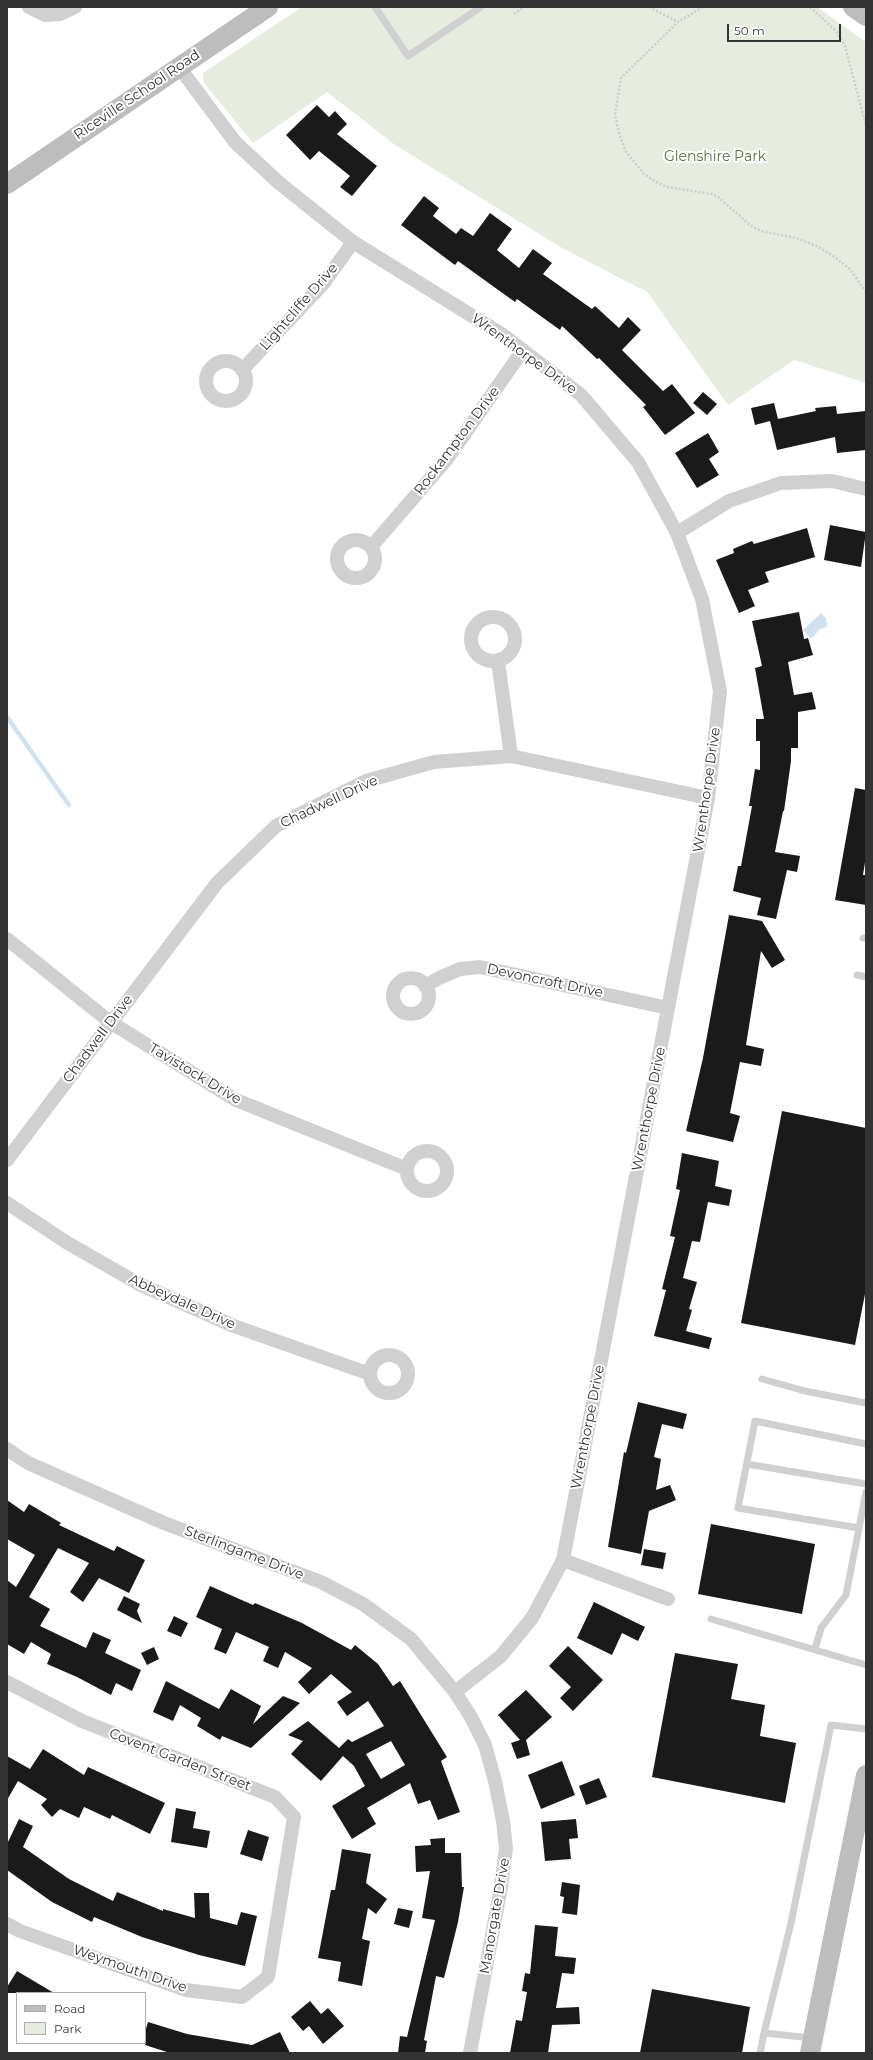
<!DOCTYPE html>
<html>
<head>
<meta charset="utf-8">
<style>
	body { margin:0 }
	#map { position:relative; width:873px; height:2060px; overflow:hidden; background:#fff; font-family:Montserrat,sans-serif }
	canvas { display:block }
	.frame { position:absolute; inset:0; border:8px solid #333; pointer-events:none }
	.legend { position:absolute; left:16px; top:1992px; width:130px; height:52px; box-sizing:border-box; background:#fff; border:1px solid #adadad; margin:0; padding:5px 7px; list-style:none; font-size:12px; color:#333 }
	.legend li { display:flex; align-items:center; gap:8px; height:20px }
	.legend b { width:20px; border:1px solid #adadad }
	.scale { position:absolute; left:727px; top:24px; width:114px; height:18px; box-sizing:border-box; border:2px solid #333; border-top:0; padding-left:5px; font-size:12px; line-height:14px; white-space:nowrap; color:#333; -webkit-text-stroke:3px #fff; paint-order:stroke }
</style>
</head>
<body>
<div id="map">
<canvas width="873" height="2060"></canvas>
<div class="frame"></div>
<ul class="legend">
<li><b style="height:5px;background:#bdbdbd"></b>Road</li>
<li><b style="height:11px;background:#e6ecdf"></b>Park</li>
</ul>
<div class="scale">50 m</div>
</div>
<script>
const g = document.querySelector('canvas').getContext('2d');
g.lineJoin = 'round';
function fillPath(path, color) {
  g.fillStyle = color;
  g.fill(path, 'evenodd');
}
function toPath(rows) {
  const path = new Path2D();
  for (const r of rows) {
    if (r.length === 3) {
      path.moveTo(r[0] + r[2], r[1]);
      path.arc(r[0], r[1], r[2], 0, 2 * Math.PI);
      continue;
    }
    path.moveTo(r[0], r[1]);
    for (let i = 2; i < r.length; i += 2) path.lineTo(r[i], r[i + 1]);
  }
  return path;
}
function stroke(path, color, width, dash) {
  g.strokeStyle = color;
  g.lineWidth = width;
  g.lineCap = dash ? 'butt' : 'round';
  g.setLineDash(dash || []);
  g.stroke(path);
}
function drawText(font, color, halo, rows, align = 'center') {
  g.font = font + ' Montserrat,sans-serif';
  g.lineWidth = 4;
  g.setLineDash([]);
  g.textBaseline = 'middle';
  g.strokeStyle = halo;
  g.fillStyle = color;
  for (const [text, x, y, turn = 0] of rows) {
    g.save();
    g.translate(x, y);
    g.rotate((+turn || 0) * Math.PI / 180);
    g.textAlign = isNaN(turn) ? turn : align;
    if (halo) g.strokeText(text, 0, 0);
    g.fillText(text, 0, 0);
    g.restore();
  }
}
const green = toPath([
	[302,7,817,7,866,42,866,383,794,360,728,405,647,292,562,248,395,145,327,92,253,143,204,83,203,73]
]);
const water = toPath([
	[821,613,826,618,827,627,820,629,811,639,803,630]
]);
const stream = toPath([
	[7,717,69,805]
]);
const building = toPath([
	[317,105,329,117,335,111,347,124,337,134,377,166,352,196,340,187,350,176,319,151,310,160,286,135],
	[424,196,439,208,433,216,456,234,461,228,473,236,490,213,512,229,497,250,519,268,533,249,552,263,543,274,592,309,595,306,619,328,628,317,641,330,622,350,663,391,672,384,695,413,665,435,643,407,646,405,599,358,597,359,562,326,560,330,517,299,515,302,458,261,455,265,401,225],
	[703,392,717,404,707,415,693,403],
	[774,403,778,419,773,420,816,411,815,408,836,406,837,414,866,411,866,450,837,453,835,437,777,450,770,421,755,425,751,408],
	[708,433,719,452,709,459,719,475,697,488,675,453],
	[830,525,866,532,861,567,824,560],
	[807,528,815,557,765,572,769,582,748,590,755,606,739,613,716,560,734,553,733,549,752,541,754,544],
	[799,612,804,639,808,638,813,655,788,662,794,695,812,692,816,709,798,712,798,748,791,748,791,761,784,811,783,811,775,852,800,856,797,872,787,870,776,919,757,915,761,898,733,891,738,866,741,866,752,806,749,806,755,769,760,770,760,741,756,741,756,719,764,719,755,668,762,666,752,621],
	[855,788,866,790,866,856,863,875,866,875,866,905,835,900],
	[729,915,762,921,785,960,772,968,761,951,746,1045,764,1049,761,1066,740,1062,730,1113,740,1116,733,1142,686,1131,703,1058],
	[782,1111,866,1128,866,1289,855,1345,741,1323],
	[682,1153,719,1161,715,1186,732,1190,729,1206,708,1202,700,1242,692,1241,683,1278,697,1282,689,1309,692,1310,686,1331,712,1338,709,1349,654,1336,666,1290,662,1289,675,1237,670,1236,680,1190,676,1189],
	[638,1402,687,1414,683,1429,662,1424,654,1457,661,1459,656,1490,670,1485,676,1500,649,1511,641,1554,608,1547,624,1452,626,1453],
	[7,1500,24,1512,29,1504,61,1523,59,1525,114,1551,117,1546,145,1560,129,1593,99,1578,83,1602,70,1592,89,1563,58,1548,29,1597,50,1609,40,1626,86,1648,93,1632,111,1640,105,1653,141,1670,132,1691,116,1683,111,1695,77,1677,47,1664,51,1654,31,1642,24,1654,7,1644,7,1580,16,1587,35,1555,7,1539],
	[711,1524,815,1544,802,1614,698,1594],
	[644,1549,666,1553,663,1569,641,1565],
	[210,1586,253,1605,255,1603,302,1623,351,1650,355,1645,378,1664,393,1686,400,1681,447,1757,441,1761,460,1812,438,1820,430,1800,418,1804,410,1783,367,1808,376,1824,352,1839,332,1806,365,1786,354,1766,343,1756,321,1781,291,1754,303,1741,288,1735,308,1721,339,1748,348,1739,352,1742,384,1726,368,1701,347,1716,337,1702,352,1692,331,1674,309,1694,298,1682,312,1668,285,1652,278,1668,263,1661,269,1647,236,1632,226,1654,214,1649,222,1629,196,1617],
	[391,1741,405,1765,381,1779,366,1754],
	[124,1596,140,1604,137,1611,142,1623,117,1610],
	[594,1602,645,1627,638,1641,622,1633,612,1655,577,1638],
	[174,1616,188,1623,181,1637,167,1631],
	[568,1646,603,1680,573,1711,560,1698,571,1687,549,1666],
	[154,1647,159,1659,147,1665,141,1653],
	[675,1653,738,1664,731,1699,765,1705,760,1736,796,1743,785,1803,652,1777],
	[166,1681,219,1709,231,1689,261,1706,253,1724,283,1696,300,1703,251,1748,222,1736,220,1740,197,1726,201,1718,180,1705,173,1721,153,1712],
	[526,1690,552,1717,526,1740,530,1755,517,1759,511,1743,520,1740,498,1715],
	[43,1749,84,1775,88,1767,165,1803,150,1834,112,1815,110,1819,84,1807,79,1818,60,1809,52,1817,41,1805,47,1799,18,1781,7,1800,7,1756,30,1769],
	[562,1761,575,1795,541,1809,528,1775],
	[599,1778,607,1797,586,1805,579,1786],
	[176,1808,196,1812,193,1828,210,1831,207,1848,171,1842],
	[19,1819,33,1826,23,1847,69,1879,113,1901,117,1892,163,1911,163,1909,195,1918,194,1893,209,1893,210,1918,237,1925,241,1912,257,1916,245,1966,199,1955,142,1937,94,1917,92,1922,52,1902,7,1870,7,1844],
	[576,1819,578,1838,569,1839,571,1859,545,1861,541,1822],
	[248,1830,269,1837,262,1861,240,1854],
	[445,1838,445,1853,461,1853,462,1887,464,1887,458,1922,444,1978,436,1976,424,2040,427,2041,425,2053,398,2053,400,2036,407,2037,435,1920,422,1918,430,1871,416,1872,415,1846,431,1845,430,1839],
	[342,1849,371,1854,366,1883,387,1899,376,1914,368,1908,362,1939,370,1941,362,1986,338,1981,341,1962,318,1958,331,1890,335,1890],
	[562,1882,580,1885,577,1915,562,1913,564,1897,560,1896],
	[398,1908,413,1911,409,1928,394,1924],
	[535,1925,558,1927,555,1956,576,1958,574,1974,562,1973,556,2008,579,2007,580,2024,552,2025,548,2053,510,2053,516,2020,522,2021,527,1992,522,1991,525,1973,530,1974],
	[17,1971,54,1993,7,1993,7,1987],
	[652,1989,750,2007,742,2053,640,2053],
	[310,2001,321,2014,328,2008,344,2026,323,2044,309,2026,303,2031,291,2017],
	[148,2022,187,2034,252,2045,280,2032,290,2053,170,2053,145,2045,145,2032]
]);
const path = toPath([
	[649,7,678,22],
	[703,7,678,22,621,78,615,114,619,133,626,152,644,174,656,182,667,187,712,194,718,197,750,225,761,231,796,238,817,246,836,258,850,269,866,292],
	[810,7,836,31,845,46,866,126],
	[514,14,524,7]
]);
const lane = toPath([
	[375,7,408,56,481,7],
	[863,938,866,938],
	[857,975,866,977],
	[762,1379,805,1391,866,1403],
	[747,1464,866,1484],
	[859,1528,738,1508,755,1421,866,1444],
	[711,1619,866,1665],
	[815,1649,821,1628,846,1595,866,1492],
	[764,2033,791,1923,831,1725,866,1729],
	[760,2053,764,2033,811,2038]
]);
const street = toPath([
	[29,7,45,15,60,14,75,7],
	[179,67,235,142,278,182,353,242,503,335,581,395,638,462,677,533,702,599,720,691,708,798,563,1560,532,1618,501,1656,455,1692],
	[226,381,20],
	[242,370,323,284,353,242],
	[677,533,729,501,781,483,832,481,866,489],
	[356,559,19],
	[371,547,447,459,523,350],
	[493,639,22],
	[498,661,511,756],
	[7,939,110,1022,236,1100,407,1169],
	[411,996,18],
	[425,986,439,978,460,969,480,967,668,1008],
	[427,1171,20],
	[7,1160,217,883,276,826,366,781,434,762,511,756,708,798],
	[7,1203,66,1242,139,1284,234,1326,370,1374],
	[389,1374,19],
	[7,1449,28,1463,164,1523,321,1582,363,1604,411,1639,455,1692,471,1717,485,1745,495,1781,503,1821,506,1848,501,1887,470,2053],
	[563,1560,668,1599],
	[7,1682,82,1721,275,1797,294,1817,268,1977,242,1997,186,1990,20,1931,7,1924]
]);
const secondary = toPath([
	[853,7,866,16],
	[7,184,268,7],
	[810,2053,866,1775]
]);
const streetNames = [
	["Riceville School Road",137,95,-34],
	["Lightcliffe Drive",299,307,-49],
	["Wrenthorpe Drive",524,354,36],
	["Rockampton Drive",457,441,-53],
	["Wrenthorpe Drive",707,790,-82],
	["Chadwell Drive",329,802,-25],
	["Devoncroft Drive",545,981,12],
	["Chadwell Drive",98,1039,-53],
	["Tavistock Drive",195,1074,31],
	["Wrenthorpe Drive",649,1109,-79],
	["Abbeydale Drive",182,1302,24],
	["Wrenthorpe Drive",588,1427,-79],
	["Sterlingame Drive",244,1553,21],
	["Covent Garden Street",180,1760,21],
	["Manorgate Drive",495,1916,-80],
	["Weymouth Drive",130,1969,19]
];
const parkNames = [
	["Glenshire Park",715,157]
];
fillPath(green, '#e6ecdf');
fillPath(water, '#cfe2ee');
stroke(stream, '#cfe2ee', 4.5);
fillPath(building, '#1a1a1a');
stroke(path, '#cdcdcd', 2.5, [2, 2]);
stroke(lane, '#d0d0d0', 7);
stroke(street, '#d0d0d0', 14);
stroke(secondary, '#bdbdbd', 20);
drawText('14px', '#333', '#fff', streetNames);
drawText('14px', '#56703f', '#fff', parkNames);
</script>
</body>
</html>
